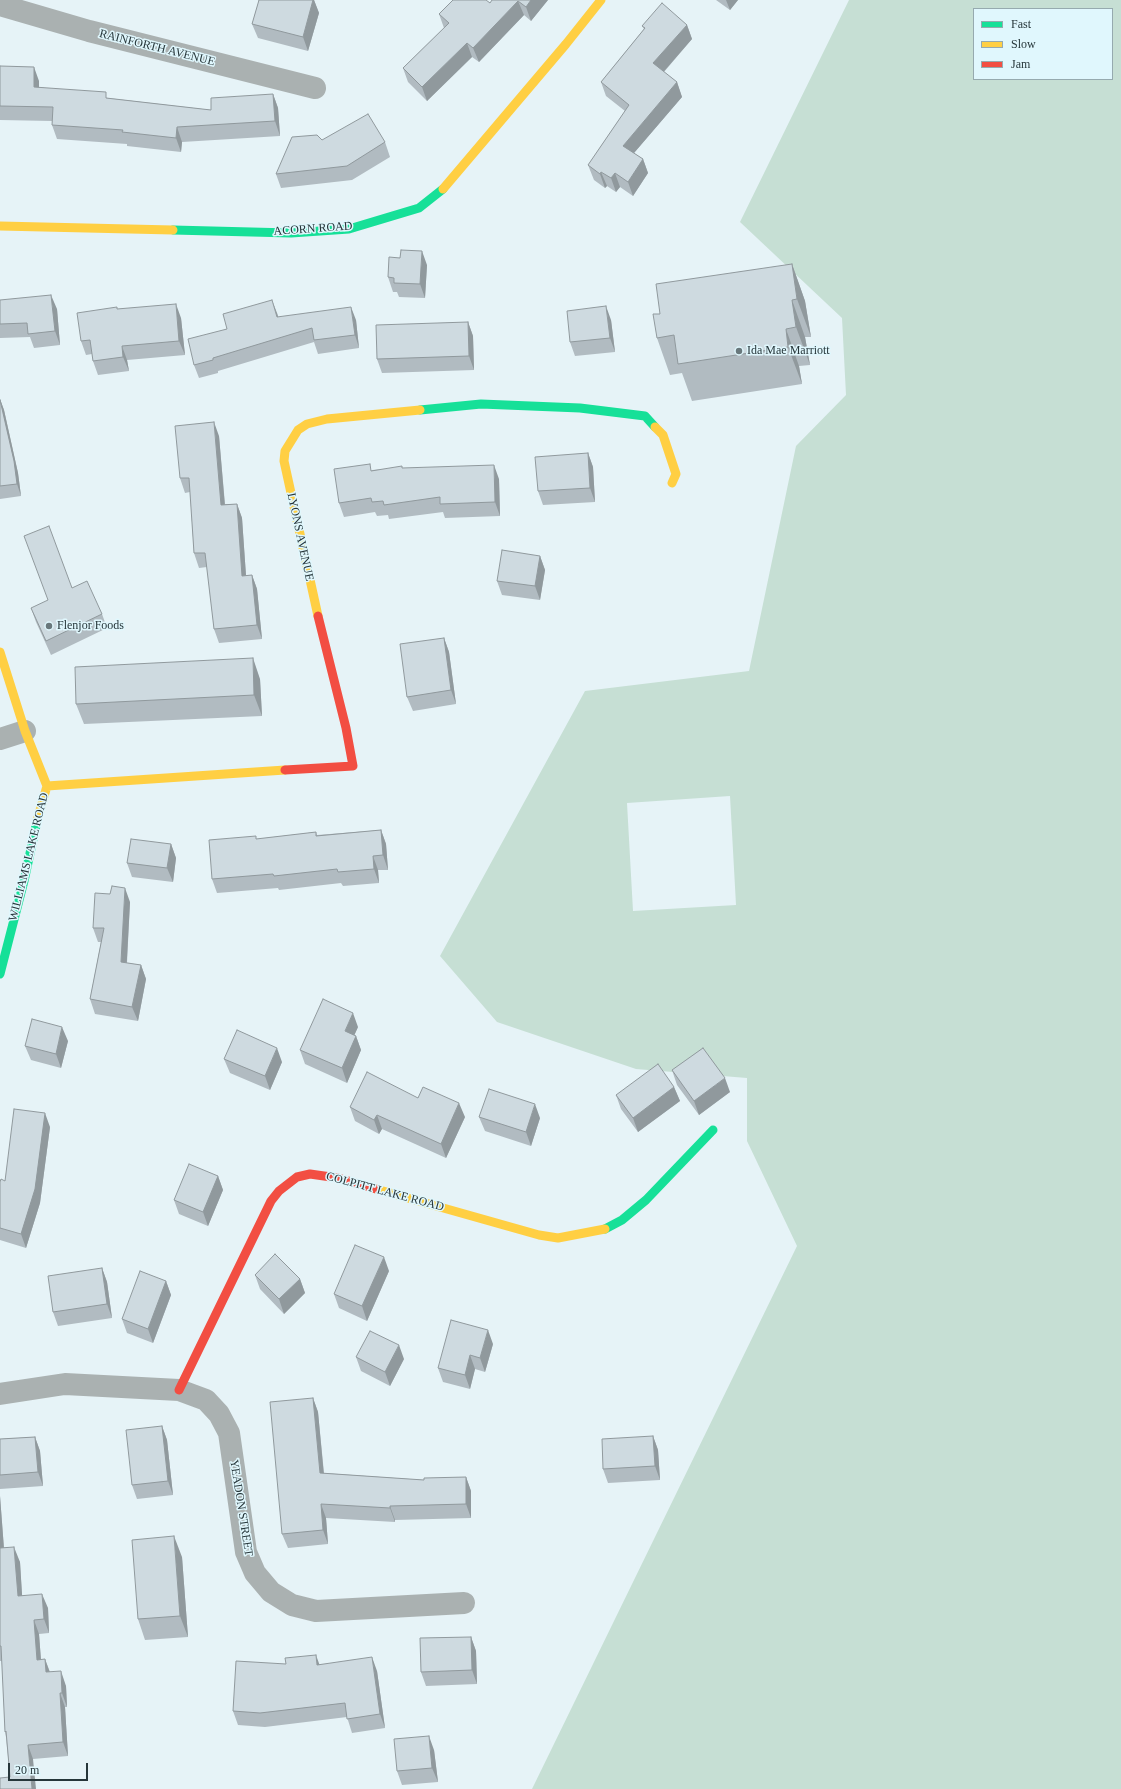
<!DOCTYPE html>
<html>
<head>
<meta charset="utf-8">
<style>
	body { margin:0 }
	#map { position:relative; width:1121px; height:1789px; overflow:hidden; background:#e6f3f7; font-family:"Times New Roman",serif }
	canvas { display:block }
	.legend { position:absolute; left:973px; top:8px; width:140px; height:72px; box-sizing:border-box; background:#e0f7fd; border:1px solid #96aaaf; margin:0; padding:5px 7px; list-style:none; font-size:12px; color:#26363a }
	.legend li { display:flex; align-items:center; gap:8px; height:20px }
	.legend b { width:20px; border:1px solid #96aaaf }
	.scale { position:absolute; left:8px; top:1763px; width:80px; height:18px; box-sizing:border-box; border:2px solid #26363a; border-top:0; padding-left:5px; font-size:12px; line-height:14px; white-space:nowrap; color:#26363a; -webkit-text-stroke:3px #e0f7fd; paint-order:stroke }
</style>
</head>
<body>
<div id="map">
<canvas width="1121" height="1789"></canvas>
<ul class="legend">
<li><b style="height:5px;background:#16e098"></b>Fast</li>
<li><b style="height:5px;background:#ffcf43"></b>Slow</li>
<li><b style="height:5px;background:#f24e42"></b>Jam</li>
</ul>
<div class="scale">20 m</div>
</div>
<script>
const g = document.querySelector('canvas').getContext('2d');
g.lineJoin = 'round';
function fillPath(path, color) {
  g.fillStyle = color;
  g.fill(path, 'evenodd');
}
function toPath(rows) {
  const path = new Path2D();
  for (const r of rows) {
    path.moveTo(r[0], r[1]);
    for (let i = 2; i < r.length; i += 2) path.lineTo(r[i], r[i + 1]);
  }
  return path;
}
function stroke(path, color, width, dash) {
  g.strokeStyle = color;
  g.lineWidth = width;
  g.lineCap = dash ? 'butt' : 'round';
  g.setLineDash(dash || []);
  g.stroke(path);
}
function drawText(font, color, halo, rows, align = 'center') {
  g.font = font + ' "Times New Roman",serif';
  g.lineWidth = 3;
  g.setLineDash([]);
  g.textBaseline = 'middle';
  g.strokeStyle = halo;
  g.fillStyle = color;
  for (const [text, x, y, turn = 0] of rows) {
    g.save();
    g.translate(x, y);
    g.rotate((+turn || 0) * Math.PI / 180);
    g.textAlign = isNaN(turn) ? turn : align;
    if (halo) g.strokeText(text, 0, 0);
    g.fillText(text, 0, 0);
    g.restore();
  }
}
const forest = toPath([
	[849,0,1121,0,1121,1789,532,1789,797,1246,747,1141,747,1078,636,1069,497,1022,440,956,585,691,749,671,796,446,846,395,842,318,740,222],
	[974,9,1112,9,1112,79,974,79],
	[730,796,736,905,633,911,627,803]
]);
const street = toPath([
	[0,5,89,31,315,88],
	[0,739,25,731],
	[0,1394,65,1384,179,1390,206,1400,219,1414,229,1433,246,1552,255,1573,271,1592,292,1605,316,1611,464,1603]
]);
const fast = toPath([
	[173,230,291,233,349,229,419,208,443,189],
	[420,410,481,404,580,408,645,416,655,427],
	[0,974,24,881,37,821],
	[605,1229,622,1220,646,1200,713,1130]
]);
const slow = toPath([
	[443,189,566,44,601,0],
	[0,226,173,230],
	[655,427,663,435,676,474,672,483],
	[318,616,284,461,285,451,298,430,307,424,327,419,420,410],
	[0,652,25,731,47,786,37,821],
	[47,786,285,770],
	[376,1189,539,1235,558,1238,605,1229]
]);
const jam = toPath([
	[285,770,353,766,346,728,318,616],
	[179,1390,271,1201,279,1191,297,1177,310,1174,338,1178,376,1189]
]);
const wall = toPath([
	[259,0,314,0,319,13,308,51,258,38,252,24],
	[548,0,531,21,524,15,479,62,472,57,427,101,408,82,403,68,444,28,439,14,490,3],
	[716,0,738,0,730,10],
	[687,25,692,39,664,72,677,82,682,97,634,153,643,159,648,173,633,196,620,187,616,192,607,186,605,188,594,180,588,165,625,111,606,96,601,82,644,29,642,26],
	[0,66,39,81,39,87,108,98,211,110,273,94,278,108,280,136,182,142,181,152,127,146,127,144,57,139,52,125,52,121,0,120],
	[322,140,385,142,390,157,352,180,281,188,276,174],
	[792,264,805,301,811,337,805,337,810,365,799,366,802,384,692,401,682,373,670,375,657,338,660,314],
	[427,265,425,298,399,297,397,292,393,292,388,277],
	[0,300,57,309,60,345,34,348,30,337,0,338],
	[118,309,181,318,185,355,127,360,129,371,98,375,93,361,92,354,86,355,81,341],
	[277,313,278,317,356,320,359,348,318,354,314,342,218,371,218,373,199,378,194,365,227,329],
	[611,320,615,352,575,356,570,342],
	[468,322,473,336,474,370,382,373,377,359],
	[0,399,4,410,18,473,21,496,0,499],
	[219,436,225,504,237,504,242,518,246,576,252,575,257,589,262,639,219,643,214,629,207,567,199,568,194,553,190,492,185,493,180,478],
	[588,453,593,467,595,502,543,505,538,491],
	[402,468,499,479,500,516,445,518,443,512,389,519,388,515,377,516,375,512,344,517,339,503,372,470],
	[540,556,545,570,540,600,502,595,497,581],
	[31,608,102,614,107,628,51,655,36,622],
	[444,638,449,652,456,704,413,711,407,697],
	[260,679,262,716,84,724,76,704],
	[381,830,386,844,388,870,378,870,379,883,343,886,341,883,279,890,278,888,217,893,212,879,257,839,316,832,317,835],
	[171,844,176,858,173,882,132,877,127,863],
	[130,902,127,963,141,965,146,979,138,1021,95,1014,90,999,101,942,98,942,93,928],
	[358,1027,354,1035,356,1036,361,1050,347,1083,305,1064,300,1050],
	[68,1041,61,1068,31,1060,25,1046],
	[224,1059,282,1062,270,1090,230,1073],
	[672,1070,730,1092,699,1115,677,1085],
	[674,1087,680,1101,638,1132,621,1109,616,1095],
	[418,1098,465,1117,446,1158,382,1129,379,1134,355,1121,350,1107],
	[479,1117,540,1118,531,1146,485,1131],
	[50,1127,40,1203,26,1248,0,1240,0,1182,5,1181],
	[218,1176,223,1190,208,1226,179,1214,174,1200],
	[102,1268,107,1282,112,1318,58,1326,53,1312],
	[389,1271,367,1321,339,1308,334,1294],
	[255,1275,300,1279,305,1293,284,1314,260,1289],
	[166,1281,171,1295,153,1343,127,1333,122,1319],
	[493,1344,485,1372,475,1369,470,1389,443,1382,438,1368],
	[356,1357,404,1359,390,1386,361,1371],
	[313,1398,318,1412,324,1473,424,1480,466,1477,471,1491,471,1518,395,1520,395,1522,326,1518,328,1544,288,1548,282,1534],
	[162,1426,167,1440,173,1495,137,1499,132,1485],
	[653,1436,658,1450,660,1480,608,1483,603,1469],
	[35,1437,40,1451,43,1486,0,1489,0,1439],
	[0,1496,4,1548,20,1562,22,1596,48,1608,49,1633,39,1634,41,1660,45,1659,50,1672,66,1686,67,1707,65,1707,68,1756,33,1759,10,1777,6,1737,5,1732,2,1661,0,1661],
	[182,1557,188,1637,145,1640,138,1619],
	[471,1637,476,1651,477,1684,426,1686,421,1672],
	[286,1664,319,1664,377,1671,385,1728,352,1733,347,1717,265,1727,238,1725,233,1711],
	[434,1750,438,1782,402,1785,397,1771]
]);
const shadedWall = toPath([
	[313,0,314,0,319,13,308,51,303,37],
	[531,0,548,0,531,21,526,7],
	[726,0,738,0,730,10],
	[518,1,524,15,479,62,473,48],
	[687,25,692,39,659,77,653,63],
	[467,43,472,57,427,101,422,87],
	[34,67,39,81,39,101,34,87],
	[677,82,682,97,628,160,623,146],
	[273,94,278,108,280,136,275,121],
	[177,127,182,142,181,152,176,138],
	[643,159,648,173,633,196,628,182],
	[601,172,607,186,605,188,600,174],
	[615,173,620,187,616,192,611,178],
	[422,251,427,265,425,298,420,284],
	[792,264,805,301,811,337,797,299],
	[51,295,57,309,60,345,55,331],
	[272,300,277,313,282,330,277,317],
	[792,300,805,337,810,365,796,327],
	[176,304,181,318,185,355,179,341],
	[606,306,611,320,615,352,610,338],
	[351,307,356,320,359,348,355,335],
	[468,322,473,336,474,370,469,356],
	[786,329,799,366,802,384,788,347],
	[122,346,127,360,129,371,123,357],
	[0,399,4,410,18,473,21,496,17,484],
	[214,422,219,436,226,519,221,505],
	[588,453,593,467,595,502,590,488],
	[494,465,499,479,500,516,495,502],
	[237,504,242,518,247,590,242,576],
	[540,556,545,570,540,600,535,586],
	[252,575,257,589,262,639,257,625],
	[444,638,449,652,456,704,451,690],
	[253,658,260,679,262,716,254,695],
	[381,830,386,844,388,870,383,855],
	[171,844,176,858,173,882,167,868],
	[373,856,378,870,379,883,374,869],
	[125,888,130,902,126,976,121,962],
	[141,965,146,979,138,1021,132,1007],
	[353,1013,358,1027,350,1045,345,1031],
	[62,1027,68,1041,61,1068,56,1054],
	[356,1036,361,1050,347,1083,342,1068],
	[277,1048,282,1062,270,1090,265,1076],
	[725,1078,730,1092,699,1115,694,1101],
	[674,1087,680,1101,638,1132,633,1118],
	[459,1103,465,1117,446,1158,441,1144],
	[535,1104,540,1118,531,1146,526,1132],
	[45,1113,50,1127,40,1203,26,1248,21,1234],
	[377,1115,382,1129,379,1134,374,1120],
	[218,1176,223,1190,208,1226,203,1212],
	[384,1257,389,1271,367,1321,362,1306],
	[102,1268,107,1282,112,1318,107,1304],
	[300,1279,305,1293,284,1314,279,1299],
	[166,1281,171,1295,153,1343,148,1329],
	[488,1330,493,1344,485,1372,480,1358],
	[399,1345,404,1359,390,1386,385,1372],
	[470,1355,475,1369,470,1389,465,1375],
	[313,1398,318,1412,325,1487,320,1473],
	[162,1426,167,1440,173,1495,168,1481],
	[653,1436,658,1450,660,1480,655,1466],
	[35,1437,40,1451,43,1486,38,1472],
	[466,1477,471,1491,471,1518,466,1504],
	[0,1496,5,1563,0,1549],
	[321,1504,326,1518,328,1544,323,1530],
	[390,1506,395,1520,395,1522,390,1508],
	[174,1536,182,1557,188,1637,180,1616],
	[14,1547,20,1562,23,1610,18,1596],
	[42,1594,48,1608,49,1633,44,1619],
	[34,1620,39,1634,42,1674,37,1660],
	[471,1637,476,1651,477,1684,472,1670],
	[316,1655,321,1669,317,1665],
	[372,1657,377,1671,385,1728,380,1714],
	[45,1659,50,1673,46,1672],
	[61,1671,66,1686,67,1707,62,1693],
	[60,1693,65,1707,68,1756,63,1742],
	[429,1736,434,1750,438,1782,432,1768],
	[28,1745,33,1759,36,1789,32,1789]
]);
const building = toPath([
	[259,0,313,0,303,37,252,24,259,0],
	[453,0,486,0,490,3,492,0,531,0,526,7,518,1,473,48,467,43,422,87,403,68,449,23,439,14,453,0],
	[662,3,687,25,653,63,677,82,623,146,643,159,628,182,615,173,611,178,601,172,600,174,588,165,629,105,601,82,645,28,642,26,662,3],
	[0,66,34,67,34,87,106,92,106,98,211,110,211,98,273,94,275,121,177,127,176,138,122,132,123,130,52,125,53,107,0,106,0,66],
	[368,114,385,142,347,166,276,174,292,137,317,135,322,140,368,114],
	[401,250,422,251,420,284,394,283,394,278,388,277,389,257,400,258,401,250],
	[792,264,797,299,792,300,796,327,786,329,788,347,678,364,674,335,657,338,653,314,660,314,656,284,792,264],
	[51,295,55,331,28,334,27,323,0,324,0,300,51,295],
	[272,300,277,317,351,307,355,335,314,340,312,328,213,358,213,360,194,365,188,339,227,329,223,314,272,300],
	[176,304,179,341,122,346,123,357,93,361,90,340,81,341,77,313,117,307,117,309,176,304],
	[606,306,610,338,570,342,567,311,606,306],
	[468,322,469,356,377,359,376,325,468,322],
	[0,400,14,461,17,484,0,486,0,400],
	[214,422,221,505,237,504,242,576,252,575,257,625,214,629,205,553,194,553,189,478,180,478,175,426,214,422],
	[588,453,590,488,538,491,535,457,588,453],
	[370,464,371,471,402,466,402,468,494,465,495,502,440,504,440,497,384,505,383,501,372,502,371,498,339,503,334,469,370,464],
	[49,526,72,588,87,581,102,614,46,641,31,608,48,600,24,536,49,526],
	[502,550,540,556,535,586,497,581,502,550],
	[444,638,451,690,407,697,400,644,444,638],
	[253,658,254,695,76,704,75,667,253,658],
	[381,830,383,855,373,856,374,869,338,872,337,869,274,876,273,874,212,879,209,840,256,836,256,839,316,832,316,836,381,830],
	[131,839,171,844,167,868,127,863,131,839],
	[112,886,125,888,121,962,141,965,132,1007,90,999,104,928,93,928,95,893,110,894,112,886],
	[323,999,353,1013,345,1031,356,1036,342,1068,300,1050,323,999],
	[32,1019,62,1027,56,1054,25,1046,32,1019],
	[237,1030,277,1048,265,1076,224,1059,237,1030],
	[703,1048,725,1078,694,1101,672,1070,703,1048],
	[658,1064,674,1087,633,1118,616,1095,658,1064],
	[367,1072,418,1098,423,1087,459,1103,441,1144,377,1115,374,1120,350,1107,367,1072],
	[489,1089,535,1104,526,1132,479,1117,489,1089],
	[14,1109,45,1113,35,1189,21,1234,0,1228,0,1182,1,1179,5,1181,14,1109],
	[189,1164,218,1176,203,1212,174,1200,189,1164],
	[355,1245,384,1257,362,1306,334,1294,355,1245],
	[275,1254,300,1279,279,1299,255,1275,275,1254],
	[102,1268,107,1304,53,1312,48,1276,102,1268],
	[140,1271,166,1281,148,1329,122,1319,140,1271],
	[451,1320,488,1330,480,1358,470,1355,465,1375,438,1368,451,1320],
	[370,1331,399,1345,385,1372,356,1357,370,1331],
	[313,1398,320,1473,424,1480,424,1478,466,1477,466,1504,390,1506,390,1508,321,1504,323,1530,282,1534,270,1402,313,1398],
	[162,1426,168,1481,132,1485,126,1430,162,1426],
	[653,1436,655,1466,603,1469,602,1439,653,1436],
	[35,1437,38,1472,0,1475,0,1439,35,1437],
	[174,1536,180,1616,138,1619,132,1540,174,1536],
	[14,1547,18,1596,42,1594,44,1619,34,1620,37,1660,45,1659,46,1672,61,1671,62,1693,60,1693,63,1742,28,1745,32,1789,0,1789,0,1778,10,1777,6,1731,5,1732,1,1646,0,1646,0,1548,14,1547],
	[471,1637,472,1670,421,1672,420,1638,471,1637],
	[316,1655,317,1665,372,1657,380,1714,347,1719,345,1703,260,1713,233,1711,236,1661,286,1664,285,1658,316,1655],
	[429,1736,432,1768,397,1771,394,1739,429,1736]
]);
const markers = [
	[739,351,4,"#69787c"],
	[49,626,4,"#69787c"]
];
const streetNames = [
	["RAINFORTH AVENUE",157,48,14],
	["ACORN ROAD",313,229,-4],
	["LYONS AVENUE",300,537,78],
	["WILLIAMS LAKE ROAD",29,857,-76],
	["COLPITT LAKE ROAD",385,1192,15],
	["YEADON STREET",241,1508,81]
];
const poiNames = [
	["Ida Mae Marriott",747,351],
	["Flenjor Foods",57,626]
];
fillPath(forest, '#c6dfd4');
stroke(street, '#aab1b1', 22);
stroke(fast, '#16e098', 9);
stroke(slow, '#ffcf43', 9);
stroke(jam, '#f24e42', 9);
fillPath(wall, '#b1bbc1');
fillPath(shadedWall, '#90999d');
fillPath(building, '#cedae0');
stroke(building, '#90999d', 1);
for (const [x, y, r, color] of markers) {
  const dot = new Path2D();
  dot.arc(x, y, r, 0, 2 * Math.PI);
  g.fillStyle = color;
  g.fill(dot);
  stroke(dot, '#e0f7fd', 1.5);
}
drawText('12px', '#26363a', '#e0f7fd', streetNames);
drawText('12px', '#26363a', '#e0f7fd', poiNames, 'left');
</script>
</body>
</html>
